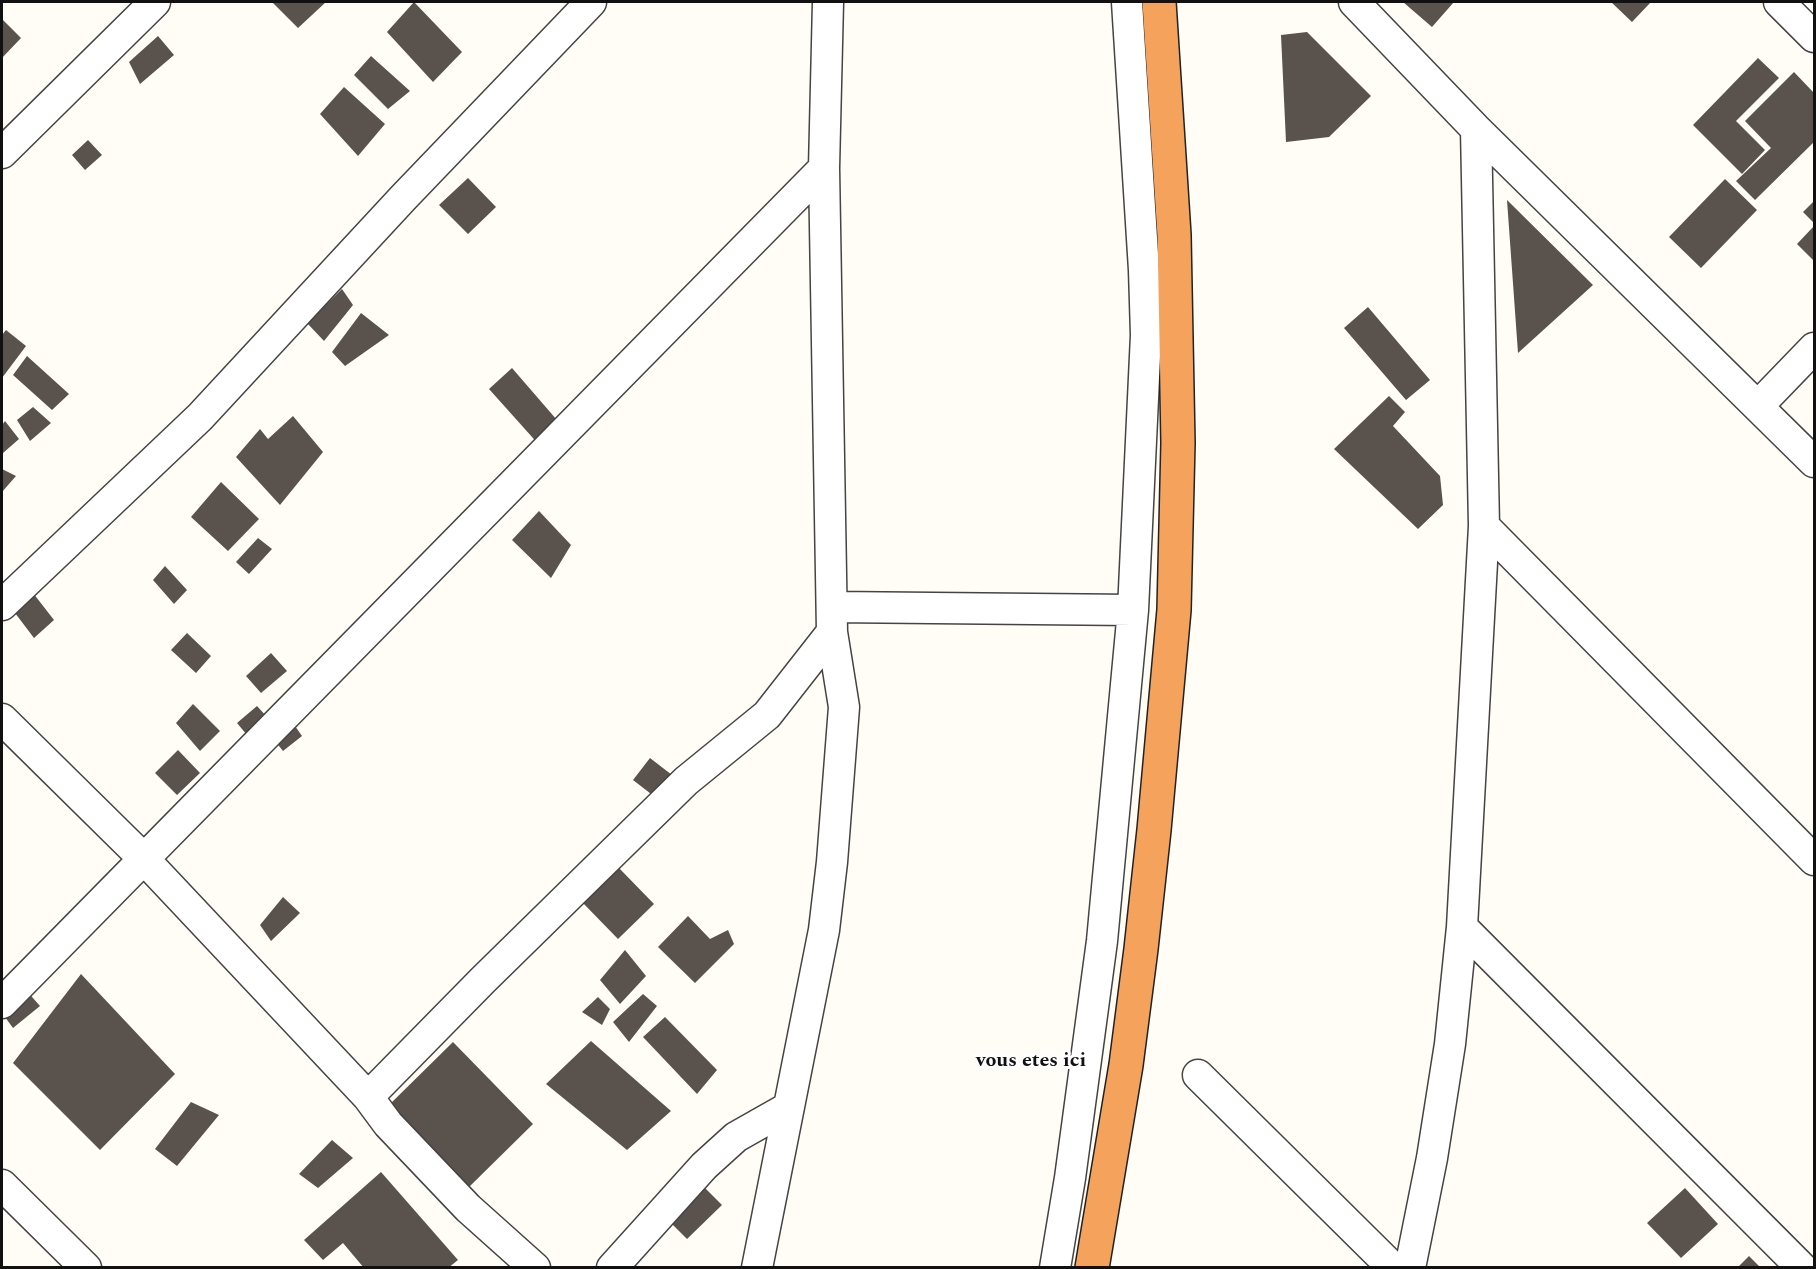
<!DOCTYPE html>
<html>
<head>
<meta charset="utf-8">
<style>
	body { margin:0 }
	#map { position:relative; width:1816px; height:1269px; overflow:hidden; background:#fffdf5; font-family:Spectral,serif }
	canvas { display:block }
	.frame { position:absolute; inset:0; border:3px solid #111; pointer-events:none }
</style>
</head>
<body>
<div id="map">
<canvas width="1816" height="1269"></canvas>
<div class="frame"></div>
</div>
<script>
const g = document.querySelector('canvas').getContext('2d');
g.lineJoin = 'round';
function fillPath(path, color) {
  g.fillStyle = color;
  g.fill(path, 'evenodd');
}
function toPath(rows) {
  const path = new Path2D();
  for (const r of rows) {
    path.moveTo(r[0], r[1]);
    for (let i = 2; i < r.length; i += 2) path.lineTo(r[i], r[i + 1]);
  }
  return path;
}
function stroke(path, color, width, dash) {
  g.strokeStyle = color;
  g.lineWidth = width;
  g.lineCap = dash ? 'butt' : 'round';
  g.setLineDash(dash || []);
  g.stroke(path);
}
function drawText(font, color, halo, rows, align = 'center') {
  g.font = font + ' Spectral,serif';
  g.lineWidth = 6;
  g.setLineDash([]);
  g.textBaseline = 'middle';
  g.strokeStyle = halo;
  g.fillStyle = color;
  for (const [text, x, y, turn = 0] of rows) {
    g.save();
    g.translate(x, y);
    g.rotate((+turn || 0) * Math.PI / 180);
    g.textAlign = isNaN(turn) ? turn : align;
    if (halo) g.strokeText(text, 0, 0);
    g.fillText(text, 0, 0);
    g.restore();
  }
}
const building = toPath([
	[272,2,326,2,298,28],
	[414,2,462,52,433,82,387,32],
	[1403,2,1454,2,1432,27],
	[1611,2,1651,2,1632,22],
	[2,19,21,38,2,58],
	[1307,32,1371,96,1329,137,1286,142,1281,35],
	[158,36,174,55,140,84,129,62],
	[371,56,410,91,388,109,354,75],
	[1758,58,1779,78,1736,121,1765,150,1742,174,1693,125],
	[1794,72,1814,93,1814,142,1755,200,1736,181,1771,148,1745,121],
	[344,87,385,124,358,156,320,114],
	[88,140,102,155,85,170,72,155],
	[468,178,496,207,468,234,439,205],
	[1725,179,1757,210,1701,268,1669,237],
	[1507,200,1593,285,1518,353],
	[1814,201,1814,223,1803,212],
	[1814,226,1814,261,1797,244],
	[342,289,353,305,324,341,307,323],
	[1368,307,1430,380,1406,400,1344,328],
	[361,313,389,335,345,366,332,352],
	[6,330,26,346,2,378,2,335],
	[27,356,69,394,52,410,13,375],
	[512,368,563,427,541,447,489,389],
	[1389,396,1405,412,1393,426,1440,476,1443,505,1418,529,1334,449],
	[33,407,51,423,30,441,17,420],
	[293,416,323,452,280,505,236,457,260,429,268,439],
	[5,421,19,439,3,453,2,451,2,425],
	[2,469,16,476,2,492],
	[221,482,259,519,228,551,191,517],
	[539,511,571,545,551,578,512,540],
	[258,538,272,549,249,574,236,562],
	[165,566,187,590,174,604,153,580],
	[33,593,54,620,34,638,12,609],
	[187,633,211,656,196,673,171,650],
	[271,653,287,671,261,693,246,676],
	[193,704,220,731,200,751,176,723],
	[257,706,267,717,247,735,237,723],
	[295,726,302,736,283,751,275,741],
	[178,750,200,773,177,795,155,773],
	[650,758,672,775,655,797,633,780],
	[619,868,654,904,618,939,583,903],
	[283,897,300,913,271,941,260,925],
	[688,916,710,939,728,930,734,944,695,983,658,947],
	[625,950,646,976,620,1004,600,980],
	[81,974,175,1074,100,1150,13,1063],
	[25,989,40,1006,13,1028,2,1013],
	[643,994,657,1006,629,1042,613,1022],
	[598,997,610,1009,602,1025,582,1012],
	[665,1017,717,1070,697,1094,643,1037],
	[591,1041,671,1111,627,1150,546,1084],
	[453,1042,533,1124,469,1187,389,1105],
	[191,1102,219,1115,177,1166,155,1149],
	[332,1140,353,1158,318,1188,299,1174],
	[381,1172,458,1260,448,1268,364,1268,343,1243,323,1260,304,1240],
	[705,1188,722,1205,687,1239,670,1222],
	[1685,1188,1718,1224,1681,1258,1647,1223],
	[1749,1256,1761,1268,1737,1268]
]);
const minor = toPath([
	[1354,2,1476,129,1814,462],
	[1779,2,1814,37],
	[2,153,155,2],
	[1758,406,1814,348],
	[1484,526,1814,860],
	[2,605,200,417,403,198,591,2],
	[833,607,1133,610],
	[2,719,143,858,368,1097,388,1124,468,1208,535,1268],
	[1462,927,1802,1268],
	[2,1003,824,168],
	[1198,1075,1393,1268],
	[368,1097,483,980,686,781,767,715,832,632],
	[2,1185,86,1268],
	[612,1268,704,1166,736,1137,789,1107],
	[757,1268,824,930,832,862,844,707,832,632,824,168,828,2],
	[1055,1268,1070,1178,1102,941,1133,610,1146,335,1144,270,1127,2],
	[1410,1268,1432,1158,1450,1044,1462,927,1484,526,1476,129]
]);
const highway = toPath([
	[1092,1268,1126,1065,1141,949,1154,830,1174,610,1178,443,1174,235,1159,2]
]);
const neighbourhoodNames = [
	["vous etes ici",1031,1062]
];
fillPath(building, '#5a524d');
stroke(minor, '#444', 33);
stroke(highway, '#222', 36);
stroke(minor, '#fff', 30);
stroke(highway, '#f5a25d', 33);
drawText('bold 20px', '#111', '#fff', neighbourhoodNames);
</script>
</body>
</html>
